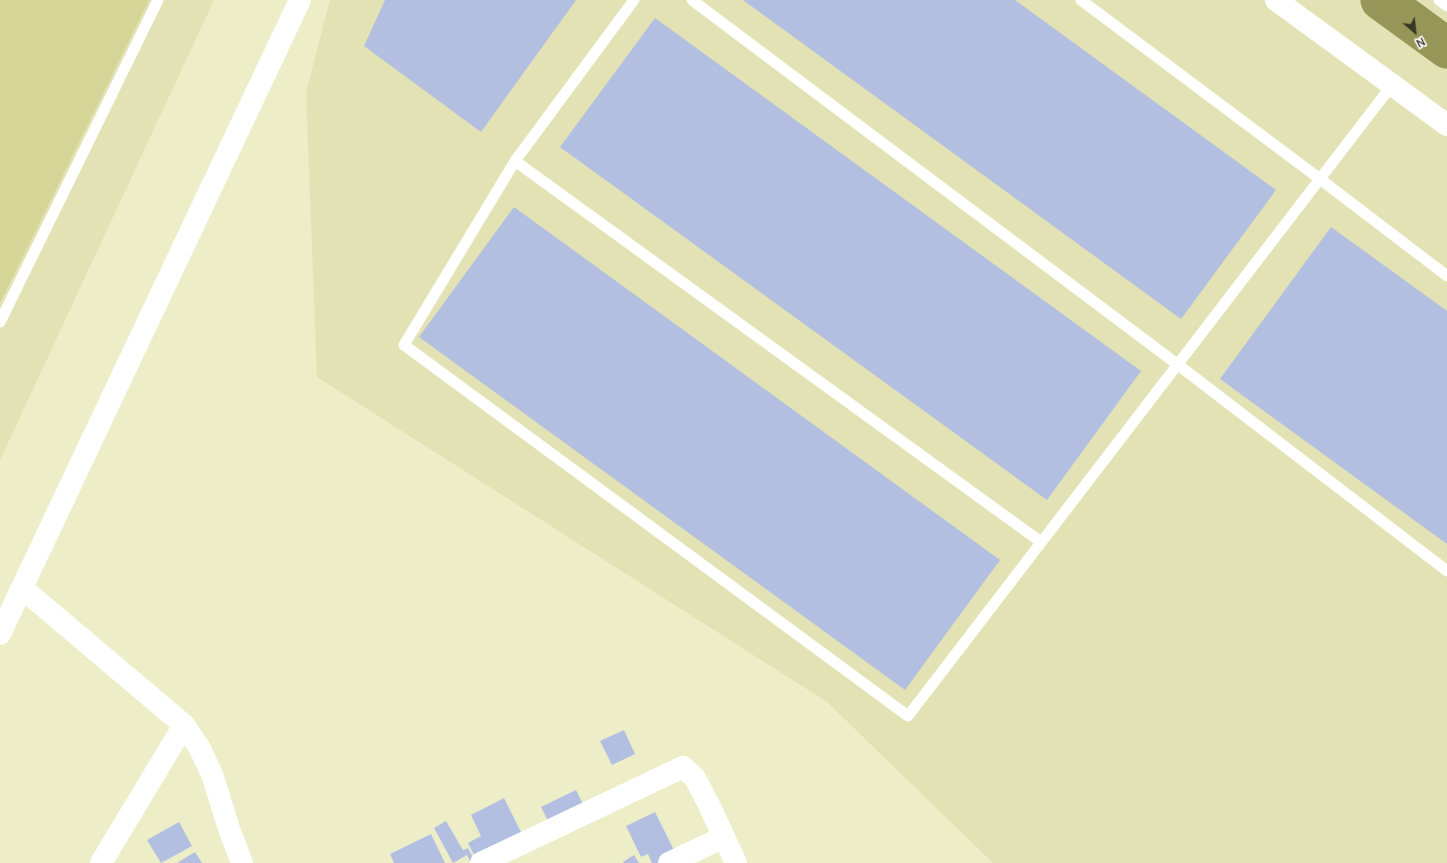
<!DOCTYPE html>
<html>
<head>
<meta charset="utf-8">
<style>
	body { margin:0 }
	#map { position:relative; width:1447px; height:863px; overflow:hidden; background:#edeec8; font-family:Manrope,sans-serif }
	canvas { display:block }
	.north { position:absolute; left:1395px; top:12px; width:40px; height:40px; -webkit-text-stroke:3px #fff; paint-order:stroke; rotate:152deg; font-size:11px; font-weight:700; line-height:16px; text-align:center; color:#373728 }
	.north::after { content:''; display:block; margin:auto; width:14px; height:18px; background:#373728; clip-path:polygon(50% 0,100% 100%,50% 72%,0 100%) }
</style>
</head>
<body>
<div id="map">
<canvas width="1447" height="863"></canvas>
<div class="north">N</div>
</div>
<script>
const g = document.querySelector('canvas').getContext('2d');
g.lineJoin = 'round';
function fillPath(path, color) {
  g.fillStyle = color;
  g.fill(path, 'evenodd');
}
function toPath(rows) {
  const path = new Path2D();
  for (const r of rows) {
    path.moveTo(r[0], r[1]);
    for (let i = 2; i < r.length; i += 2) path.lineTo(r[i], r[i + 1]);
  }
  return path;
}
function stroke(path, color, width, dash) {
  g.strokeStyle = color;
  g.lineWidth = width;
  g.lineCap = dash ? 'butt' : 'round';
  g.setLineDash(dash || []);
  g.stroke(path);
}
const built = toPath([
	[0,0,214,0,0,460],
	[330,0,1447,0,1447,863,993,863,827,702,317,377,306,92]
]);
const green = toPath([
	[0,0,149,0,0,303]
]);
const river = toPath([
	[1381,0,1447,48]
]);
const building = toPath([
	[385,0,576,0,481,132,364,46],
	[743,0,1015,0,1276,190,1181,319],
	[655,18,1141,371,1047,500,560,147],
	[514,207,1000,560,905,690,419,337],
	[1331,227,1447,311,1447,544,1220,379],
	[624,730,635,754,612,765,600,741],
	[576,790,588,814,553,831,541,807],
	[504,798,525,840,478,863,468,843,481,836,471,815],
	[655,812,677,856,662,863,652,863,648,854,641,857,626,826],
	[446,821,463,850,468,848,476,863,471,863,467,855,453,863,434,828],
	[179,822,192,846,161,863,147,840],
	[431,834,445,863,394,863,390,854],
	[195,852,202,863,177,863],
	[634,855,639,863,624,863,623,862]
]);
const lane = toPath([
	[634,0,515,161,404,345,908,716,1392,85],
	[692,0,1177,364,1447,571],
	[1081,0,1320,179,1447,276],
	[1439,0,1447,6],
	[515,161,1041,542],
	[0,322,158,0]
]);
const street = toPath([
	[184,725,199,747,212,774,229,829,242,863],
	[481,863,683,767,695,778,709,805,736,863],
	[669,863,724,837]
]);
const secondary = toPath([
	[1276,0,1447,125],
	[22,588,184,725,101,863],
	[0,634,300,0]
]);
fillPath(built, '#e2e2b4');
fillPath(green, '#d5d597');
stroke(river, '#979659', 41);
fillPath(building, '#b2bfe1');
stroke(lane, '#fff', 11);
stroke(street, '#fff', 22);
stroke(secondary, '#fff', 22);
</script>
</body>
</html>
